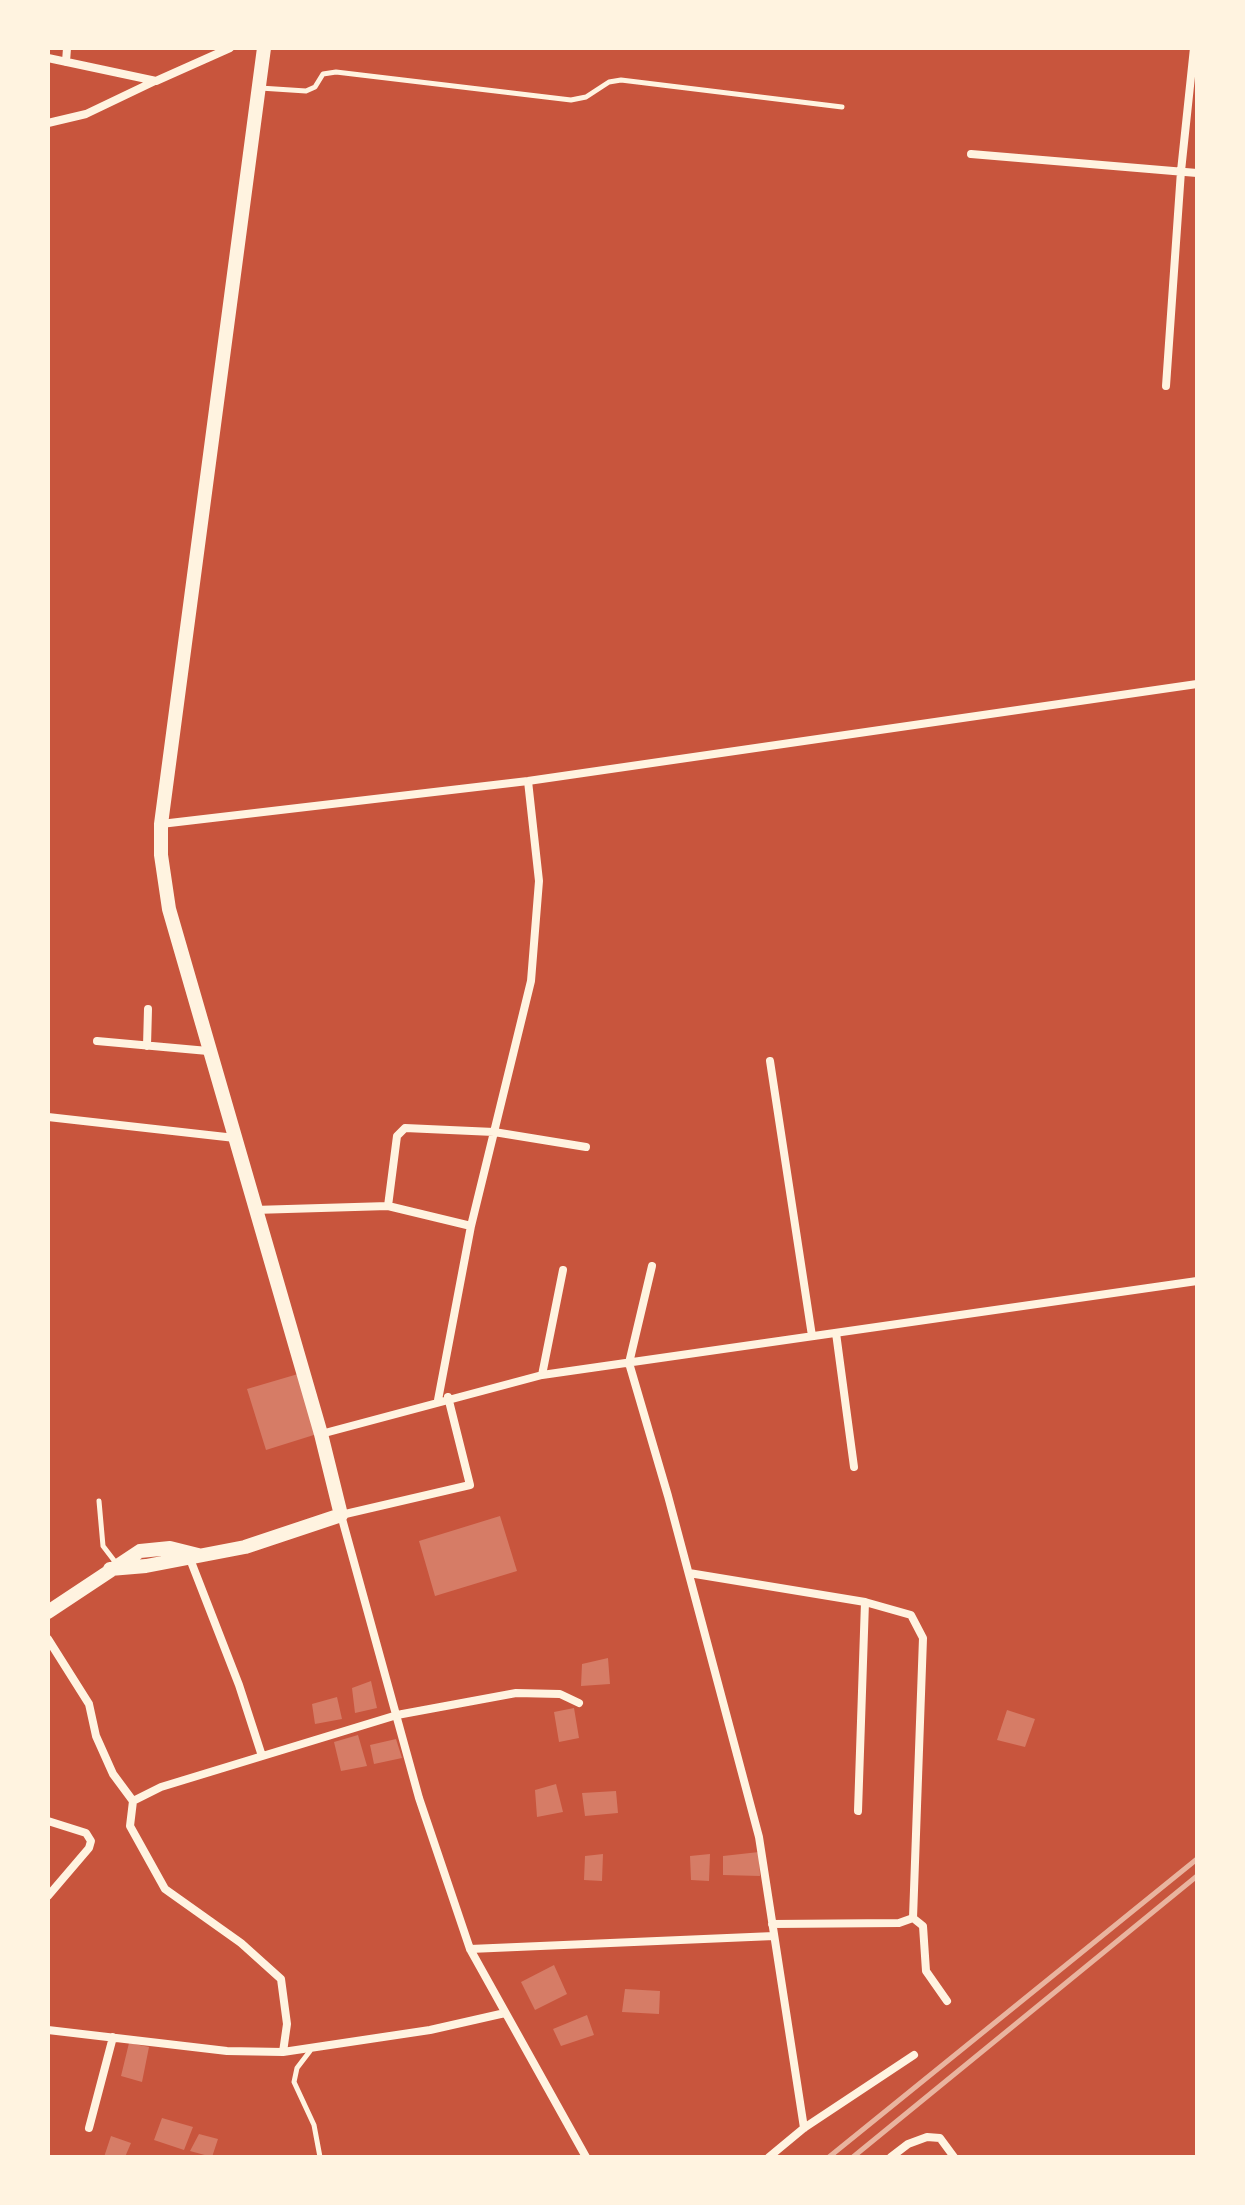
<!DOCTYPE html>
<html>
<head>
<meta charset="utf-8">
<style>
	body { margin:0 }
	#map { position:relative; width:1245px; height:2205px; overflow:hidden; background:#c8553d; font-family:"IBM Plex Sans",sans-serif }
	canvas { display:block }
	.frame { position:absolute; inset:0; border:50px solid #fff3e0; pointer-events:none }
</style>
</head>
<body>
<div id="map">
<canvas width="1245" height="2205"></canvas>
<div class="frame"></div>
</div>
<script>
const g = document.querySelector('canvas').getContext('2d');
g.lineJoin = 'round';
function fillPath(path, color) {
  g.fillStyle = color;
  g.fill(path, 'evenodd');
}
function toPath(rows) {
  const path = new Path2D();
  for (const r of rows) {
    path.moveTo(r[0], r[1]);
    for (let i = 2; i < r.length; i += 2) path.lineTo(r[i], r[i + 1]);
  }
  return path;
}
function stroke(path, color, width, dash) {
  g.strokeStyle = color;
  g.lineWidth = width;
  g.lineCap = dash ? 'butt' : 'round';
  g.setLineDash(dash || []);
  g.stroke(path);
}
const building = toPath([
	[298,1374,317,1434,266,1450,247,1389],
	[500,1516,517,1571,435,1596,419,1541],
	[608,1658,610,1684,581,1686,582,1664],
	[371,1681,377,1708,355,1713,352,1688],
	[337,1697,342,1719,315,1724,312,1704],
	[574,1708,579,1738,559,1742,554,1712],
	[1007,1710,1035,1719,1025,1747,997,1740],
	[358,1735,367,1766,341,1771,334,1742],
	[396,1739,402,1758,374,1764,370,1745],
	[556,1784,563,1812,537,1817,535,1790],
	[616,1791,618,1813,585,1816,582,1793],
	[759,1852,760,1876,723,1875,723,1856],
	[603,1854,602,1881,584,1880,585,1856],
	[710,1854,709,1881,691,1880,690,1856],
	[554,1965,567,1994,535,2010,521,1982],
	[625,1989,660,1991,659,2014,622,2012],
	[587,2015,594,2035,561,2046,553,2029],
	[129,2043,149,2047,142,2082,121,2076],
	[162,2118,193,2127,184,2150,154,2140],
	[199,2134,218,2139,212,2157,190,2151],
	[111,2136,131,2143,125,2157,104,2157]
]);
const service = toPath([
	[260,88,306,91,315,87,323,74,336,72,571,100,586,97,609,82,621,80,842,107],
	[99,1501,103,1546,116,1563],
	[310,2051,297,2068,294,2082,314,2125,320,2157]
]);
const minor = toPath([
	[48,58,156,81,230,48],
	[66,62,67,48],
	[48,123,86,114,155,81],
	[971,154,1197,173],
	[1166,386,1181,171,1194,48],
	[161,824,528,781,1197,684],
	[97,1041,208,1051],
	[147,1046,148,1009],
	[770,1061,812,1336],
	[48,1117,235,1138],
	[388,1206,397,1136,405,1128,494,1132,586,1147],
	[254,1210,388,1206,471,1226],
	[652,1266,629,1363,668,1496,759,1837,804,2128],
	[836,1333,854,1467],
	[542,1375,563,1270],
	[448,1397,470,1485,341,1515,419,1798,470,1949,586,2157],
	[438,1400,471,1226,531,981,539,881,528,781],
	[321,1434,542,1375,1197,1281],
	[190,1559,239,1685,262,1756],
	[689,1573,865,1602,911,1615,923,1638,913,1918,899,1923,772,1924],
	[48,1639,89,1704,96,1736,113,1774,133,1801],
	[858,1811,865,1602],
	[48,1821,86,1833,91,1841,89,1848,48,1896],
	[913,1918,923,1926,926,1971,947,2001],
	[470,1949,774,1936],
	[48,2030,227,2051,283,2052,430,2030,505,2013],
	[283,2052,287,2024,281,1979,241,1943,165,1889,130,1826,133,1801,161,1787,397,1715,516,1693,560,1694,579,1703],
	[89,2128,113,2037],
	[769,2157,804,2128,914,2055],
	[891,2157,908,2144,927,2137,940,2138,954,2157]
]);
const tertiary = toPath([
	[110,1569,146,1566,245,1547,341,1515,321,1434,169,909,161,855,161,824,264,48],
	[48,1612,140,1551,170,1548,198,1555]
]);
const rail = toPath([
	[829,2157,1197,1859],
	[853,2157,1197,1876]
]);
fillPath(building, '#d67c66');
stroke(service, '#fff3e0', 5);
stroke(minor, '#fff3e0', 8);
stroke(tertiary, '#fff3e0', 14);
stroke(rail, '#e9b49f', 5);
</script>
</body>
</html>
